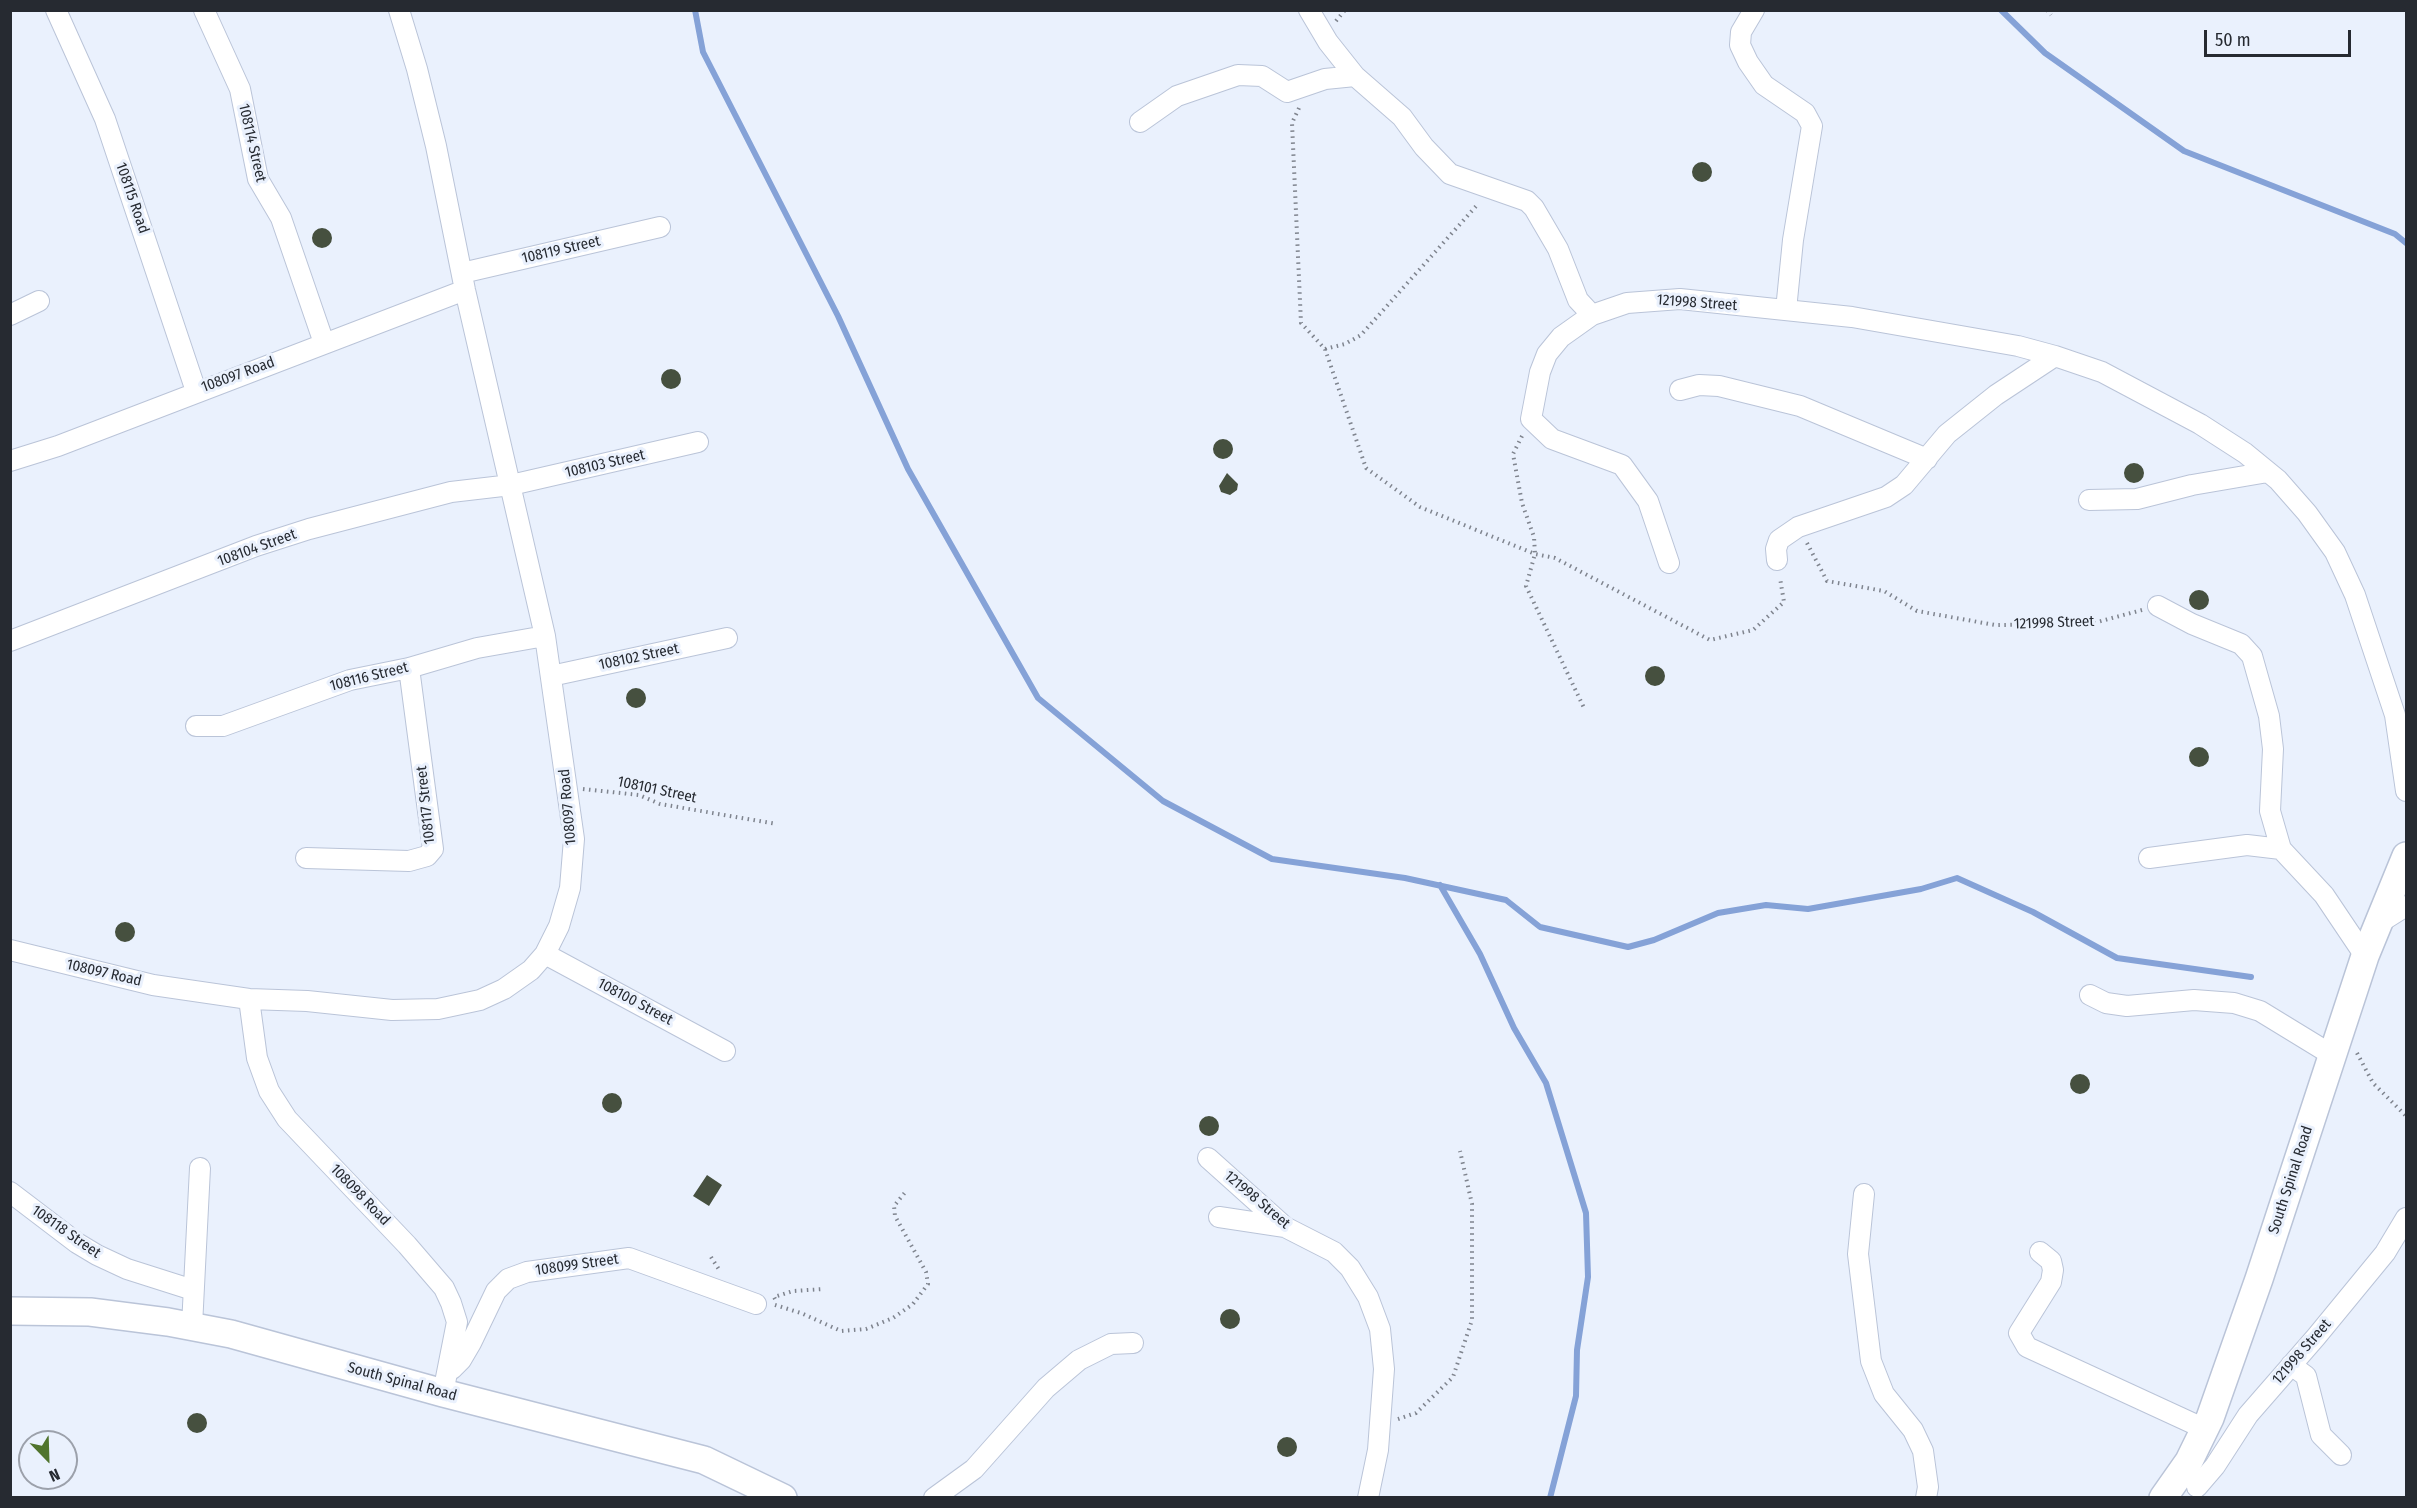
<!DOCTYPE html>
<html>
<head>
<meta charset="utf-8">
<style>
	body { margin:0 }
	#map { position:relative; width:2417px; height:1508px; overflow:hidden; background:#eaf1fd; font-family:"Fira Sans Condensed",sans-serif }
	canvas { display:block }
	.frame { position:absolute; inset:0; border:12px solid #262a31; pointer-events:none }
	.north { position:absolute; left:18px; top:1430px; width:60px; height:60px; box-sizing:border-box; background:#eaf1fd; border:2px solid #9ca1ab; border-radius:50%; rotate:157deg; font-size:16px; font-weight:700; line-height:24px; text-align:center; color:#262a31 }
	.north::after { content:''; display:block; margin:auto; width:21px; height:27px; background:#50742d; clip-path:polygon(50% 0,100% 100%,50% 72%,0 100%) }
	.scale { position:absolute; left:2204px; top:30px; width:147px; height:27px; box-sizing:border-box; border:3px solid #262a31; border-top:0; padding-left:8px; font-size:18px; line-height:21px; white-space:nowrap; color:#262a31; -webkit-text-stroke:4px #eaf1fd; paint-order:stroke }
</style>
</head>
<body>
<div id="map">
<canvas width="2417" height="1508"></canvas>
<div class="frame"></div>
<div class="north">N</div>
<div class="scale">50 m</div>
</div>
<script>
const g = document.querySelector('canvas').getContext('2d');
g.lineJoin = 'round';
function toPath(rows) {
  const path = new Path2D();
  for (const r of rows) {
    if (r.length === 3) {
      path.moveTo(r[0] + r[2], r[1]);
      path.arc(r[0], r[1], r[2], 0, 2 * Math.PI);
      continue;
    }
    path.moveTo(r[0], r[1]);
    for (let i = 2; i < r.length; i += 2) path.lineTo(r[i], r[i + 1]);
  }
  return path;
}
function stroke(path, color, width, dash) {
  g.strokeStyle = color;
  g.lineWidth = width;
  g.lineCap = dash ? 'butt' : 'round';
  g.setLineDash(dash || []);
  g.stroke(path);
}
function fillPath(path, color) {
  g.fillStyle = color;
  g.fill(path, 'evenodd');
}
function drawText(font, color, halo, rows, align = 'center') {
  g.font = font + ' "Fira Sans Condensed",sans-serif';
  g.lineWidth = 6;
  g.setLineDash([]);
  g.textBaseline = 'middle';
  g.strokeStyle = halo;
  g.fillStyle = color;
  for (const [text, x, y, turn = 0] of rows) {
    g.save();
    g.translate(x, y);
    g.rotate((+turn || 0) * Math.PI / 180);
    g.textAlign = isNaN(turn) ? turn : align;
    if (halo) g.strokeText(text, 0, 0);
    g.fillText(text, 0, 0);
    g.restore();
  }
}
const stream = toPath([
	[695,10,703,52,838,316,908,469,1038,698,1163,801,1272,859,1405,878,1506,900,1540,927,1628,947,1654,940,1718,913,1766,905,1808,909,1921,889,1957,878,2033,912,2117,958,2251,977],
	[2001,10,2045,53,2184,151,2395,234,2406,243],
	[1440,885,1480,954,1514,1028,1546,1083,1586,1213,1588,1277,1577,1350,1576,1396,1550,1498]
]);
const building = toPath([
	[1702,172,10],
	[322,238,10],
	[671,379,10],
	[1223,449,10],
	[2134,473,10],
	[1227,473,1238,484,1237,490,1230,495,1221,492,1219,486],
	[2199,600,10],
	[1655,676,10],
	[636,698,10],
	[2199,757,10],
	[125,932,10],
	[2080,1084,10],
	[612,1103,10],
	[1209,1126,10],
	[707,1175,722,1185,709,1206,693,1196],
	[1230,1319,10],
	[197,1423,10],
	[1287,1447,10]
]);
const path = toPath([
	[2047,10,2051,15],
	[1336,21,1345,10],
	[1299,108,1292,123,1301,323,1325,349,1366,468,1420,507,1535,554,1555,558,1710,640,1753,630,1784,602,1780,578],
	[1325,349,1345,344,1361,335,1478,204],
	[1522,436,1513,454,1522,503,1534,537,1535,554,1526,586,1585,710],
	[1807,543,1827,581,1884,591,1917,611,1995,625,2090,624,2142,610],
	[583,789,639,795,660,804,777,824],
	[2357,1053,2373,1083,2406,1116],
	[711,1257,720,1271],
	[775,1299,774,1297,793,1291,824,1289],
	[775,1305,801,1313,841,1331,866,1329,893,1318,913,1304,928,1284,926,1272,895,1216,894,1206,907,1190],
	[1398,1419,1416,1413,1453,1377,1472,1320,1472,1204,1460,1151]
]);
const street = toPath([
	[56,10,105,119,196,391],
	[204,10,240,89,258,179,281,218,324,343],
	[1309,10,1328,42,1355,76,1402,117,1424,147,1450,174,1527,201,1534,208,1558,249,1578,300,1592,315],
	[1754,10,1741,32,1740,45,1748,62,1764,85,1805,113,1812,126,1793,240,1786,310],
	[1140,122,1177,96,1238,75,1262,76,1287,92,1325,79,1355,76],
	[462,273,660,227],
	[10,315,39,301],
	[1680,390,1699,385,1719,386,1800,406,1927,459],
	[10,461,58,446,465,290],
	[2089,500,2137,499,2192,485,2268,472],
	[1777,560,1776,549,1779,540,1798,527,1886,497,1904,485,1947,434,1996,395,2055,356],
	[1669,563,1648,501,1622,465,1552,439,1531,419,1540,372,1547,354,1561,337,1592,315,1627,303,1680,299,1852,317,2018,346,2055,356,2102,372,2200,424,2245,453,2278,480,2307,513,2335,552,2355,595,2395,715,2406,791],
	[2158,606,2192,624,2241,644,2252,656,2269,716,2273,749,2270,811,2281,849,2324,895,2365,956],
	[10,641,256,546,309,529,451,492,511,485,698,442],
	[551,676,727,638],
	[196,726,223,726,350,680,409,668,477,648,545,636],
	[306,858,409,861,427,856,433,849,409,668],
	[2149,858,2247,845,2281,849],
	[2379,923,2406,906],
	[10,950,153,985,249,999,307,1001,392,1010,438,1009,480,1000,504,989,531,970,545,954,559,926,570,888,574,839,545,636,465,290,436,146,417,69,399,10],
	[545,954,725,1051],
	[2090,995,2106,1003,2127,1006,2194,1000,2234,1003,2260,1011,2332,1055],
	[249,999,257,1058,269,1091,287,1119,407,1245,444,1288,451,1303,457,1322,443,1393],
	[1208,1158,1285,1227,1334,1252,1350,1268,1368,1297,1380,1329,1384,1369,1378,1450,1368,1498],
	[10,1192,77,1243,97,1255,127,1269,193,1290],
	[1864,1194,1858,1254,1871,1361,1884,1394,1913,1430,1923,1451,1928,1487,1926,1498],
	[1219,1217,1285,1227],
	[2040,1252,2051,1261,2053,1270,2051,1282,2019,1333,2027,1347,2205,1429],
	[192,1326,200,1168],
	[2291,1365,2306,1376,2321,1435,2341,1455],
	[452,1369,461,1360,471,1343,496,1291,508,1279,527,1272,629,1258,756,1304],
	[2197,1487,2215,1466,2248,1415,2316,1337,2385,1253,2406,1218],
	[934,1498,974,1469,1046,1388,1079,1360,1111,1344,1133,1343]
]);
const secondary = toPath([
	[10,1311,90,1312,168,1322,231,1334,443,1393,704,1460,783,1498],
	[2163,1498,2189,1461,2210,1418,2259,1279,2365,956,2406,856]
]);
const streetNames = [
	["108114 Street",252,143,77],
	["108115 Road",132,198,71],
	["108119 Street",561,250,-13],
	["121998 Street",1697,303,4],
	["108097 Road",238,375,-20],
	["108103 Street",605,464,-13],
	["108104 Street",257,548,-20],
	["121998 Street",2054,623,-2],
	["108102 Street",639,657,-12],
	["108116 Street",369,677,-14],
	["108101 Street",657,790,12],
	["108117 Street",426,805,-96],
	["108097 Road",568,807,-95],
	["108097 Road",104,973,13],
	["108100 Street",635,1002,28],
	["South Spinal Road",2291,1180,-72],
	["108098 Road",360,1195,46],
	["121998 Street",1257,1200,40],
	["108118 Street",66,1232,35],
	["108099 Street",577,1265,-8],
	["121998 Street",2302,1352,-49],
	["South Spinal Road",402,1382,15]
];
stroke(stream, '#85a2d7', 6);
fillPath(building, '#46503f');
stroke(street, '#bac4d8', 22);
stroke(secondary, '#bac4d8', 30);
stroke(path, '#7f848e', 4, [1.5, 4.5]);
stroke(street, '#fff', 20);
stroke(secondary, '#fff', 27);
drawText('15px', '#262a31', '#eaf1fd', streetNames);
</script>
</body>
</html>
